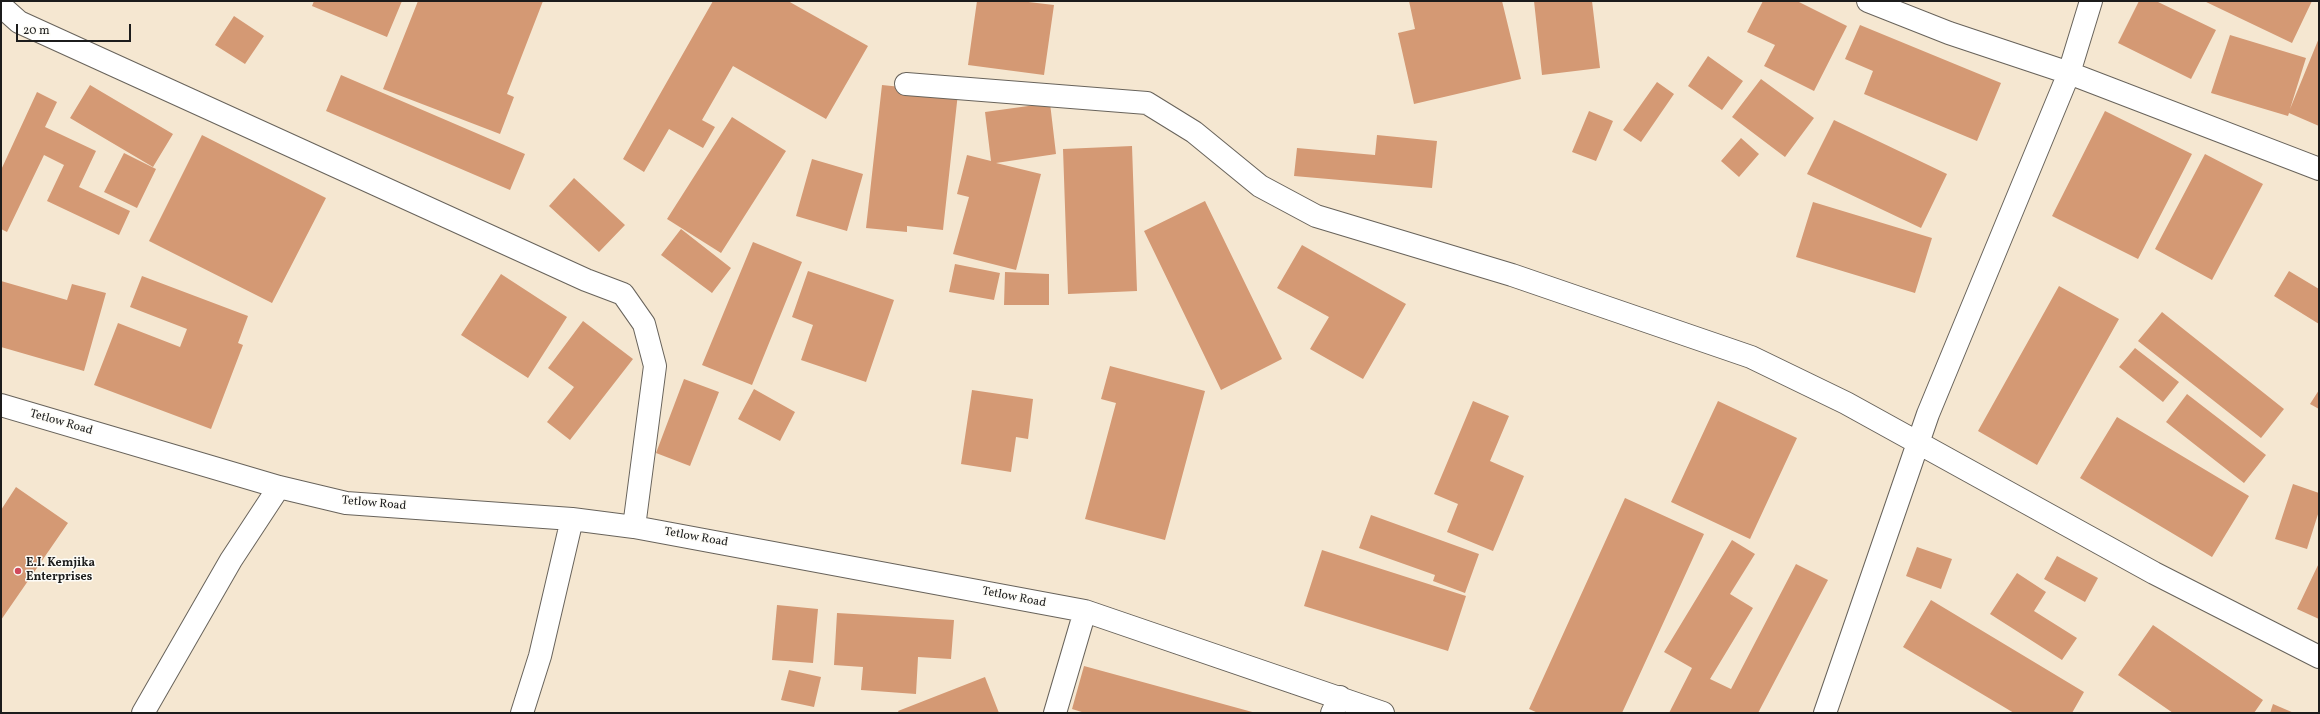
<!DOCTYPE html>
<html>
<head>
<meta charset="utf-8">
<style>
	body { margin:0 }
	#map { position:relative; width:2320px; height:714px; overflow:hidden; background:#f5e7d1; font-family:Vollkorn,serif }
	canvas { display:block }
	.frame { position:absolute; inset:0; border:2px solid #1c1c1c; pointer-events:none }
	.scale { position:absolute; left:16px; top:24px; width:115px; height:18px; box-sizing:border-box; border:2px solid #1c1c1c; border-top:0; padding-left:5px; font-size:12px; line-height:14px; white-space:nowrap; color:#1c1c1c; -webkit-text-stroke:3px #fdfcf7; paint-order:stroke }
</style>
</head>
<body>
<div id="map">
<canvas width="2320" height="714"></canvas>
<div class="frame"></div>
<div class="scale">20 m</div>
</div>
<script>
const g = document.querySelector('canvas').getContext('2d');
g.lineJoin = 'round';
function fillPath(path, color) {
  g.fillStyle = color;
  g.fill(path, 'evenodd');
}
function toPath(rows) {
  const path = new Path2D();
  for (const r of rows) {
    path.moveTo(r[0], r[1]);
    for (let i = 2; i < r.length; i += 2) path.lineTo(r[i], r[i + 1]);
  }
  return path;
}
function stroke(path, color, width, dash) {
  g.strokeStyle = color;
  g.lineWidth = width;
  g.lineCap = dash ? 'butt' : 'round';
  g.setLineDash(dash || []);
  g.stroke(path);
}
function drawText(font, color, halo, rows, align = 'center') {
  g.font = font + ' Vollkorn,serif';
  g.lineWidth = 3;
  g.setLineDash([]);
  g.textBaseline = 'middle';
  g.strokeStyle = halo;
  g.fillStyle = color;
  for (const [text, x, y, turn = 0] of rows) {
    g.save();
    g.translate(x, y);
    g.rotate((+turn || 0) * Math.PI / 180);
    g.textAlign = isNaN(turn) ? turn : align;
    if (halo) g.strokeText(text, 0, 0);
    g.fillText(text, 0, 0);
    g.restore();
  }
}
const building = toPath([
	[314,1,402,1,387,37,312,6],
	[418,1,543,1,507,94,514,97,500,134,383,89],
	[713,1,788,1,868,46,826,119,733,66,702,120,715,127,703,148,669,129,644,172,623,159],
	[977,1,1020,1,1054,5,1044,75,968,65],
	[1409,1,1502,1,1521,79,1414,104,1398,33,1415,29],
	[1534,1,1592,1,1600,68,1542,75],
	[1763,1,1797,1,1847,26,1814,91,1764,66,1775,45,1747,32],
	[2139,1,2156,1,2216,30,2191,79,2118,43],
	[2204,1,2312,1,2292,43],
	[234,16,264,36,245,64,215,45],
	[1860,25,2001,83,1977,141,1864,94,1873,71,1845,59],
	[2230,35,2306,58,2290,109,2319,38,2319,126,2289,113,2288,116,2211,93],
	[1708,56,1743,81,1722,110,1688,86],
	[341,75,525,154,510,190,326,111],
	[1761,79,1814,118,1785,157,1732,117],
	[1657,82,1674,94,1641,142,1623,130],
	[90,85,173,134,153,167,70,118],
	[882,85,958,93,943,230,907,226,907,232,866,228],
	[37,92,57,102,45,127,96,151,79,187,130,211,119,235,47,201,64,165,44,155,7,232,1,229,1,170],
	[1050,103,1056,154,996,163,1041,174,1016,270,953,254,969,197,957,194,967,155,991,161,985,112],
	[1589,111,1613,121,1596,161,1572,152],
	[2105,111,2192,154,2138,259,2052,216],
	[732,117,786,151,721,253,667,219],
	[1834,120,1947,174,1921,228,1807,174],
	[202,135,326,198,272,303,149,241],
	[1377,135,1437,141,1432,188,1294,176,1297,148,1375,155],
	[1741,138,1759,154,1739,177,1721,161],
	[1132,146,1137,291,1068,294,1063,149],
	[124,153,156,169,137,208,104,192],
	[2205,154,2263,184,2212,280,2155,249],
	[812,159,863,174,847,231,796,216],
	[574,178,625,225,599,252,549,206],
	[1205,201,1282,359,1221,390,1144,231],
	[1813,202,1932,238,1915,293,1796,257],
	[681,229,731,268,712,293,661,255],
	[753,242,802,262,752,385,702,365],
	[1302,245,1406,304,1363,379,1310,349,1329,317,1277,288],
	[955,264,1000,273,994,300,949,292],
	[808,271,894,300,866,382,801,360,813,325,792,317],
	[2289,271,2319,289,2319,324,2274,296],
	[1005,272,1049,274,1049,305,1004,305],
	[501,274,567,317,528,378,461,335],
	[142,276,248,316,238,343,243,345,211,429,94,385,118,323,180,347,187,329,130,307],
	[1,281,67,300,72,284,106,293,84,371,1,347],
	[2059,286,2119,319,2037,465,1978,431],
	[2162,312,2284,409,2261,438,2138,341],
	[583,321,633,359,570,440,547,422,574,387,548,368],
	[2135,348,2179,382,2163,402,2119,367],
	[1110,366,1205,391,1165,540,1085,519,1116,403,1101,399],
	[684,379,719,392,690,466,656,453],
	[754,389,795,412,780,441,738,419],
	[972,390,1033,399,1028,439,1016,437,1011,472,961,464],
	[2319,390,2319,409,2310,404],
	[2187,394,2266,455,2244,483,2166,422],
	[1473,401,1509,416,1490,461,1524,476,1493,551,1447,532,1458,504,1434,494],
	[1718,401,1797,438,1750,539,1671,502],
	[2117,417,2249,496,2212,557,2080,478],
	[2293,484,2319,493,2319,511,2307,549,2275,539],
	[16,487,68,523,1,620,1,510],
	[1625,498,1704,534,1622,713,1538,713,1529,709],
	[1371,515,1479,554,1465,593,1433,581,1435,575,1359,548],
	[1732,540,1755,554,1730,594,1753,608,1710,679,1731,689,1796,564,1828,580,1758,713,1669,713,1692,668,1664,652],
	[1917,547,1952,559,1941,589,1906,576],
	[1322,550,1466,596,1448,651,1304,606],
	[2057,556,2098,578,2085,602,2044,579],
	[2319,563,2319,619,2297,609],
	[2017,573,2046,592,2034,611,2077,638,2062,660,1990,614],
	[1931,600,2084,692,2072,713,2014,713,1903,647],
	[777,605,818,609,813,663,772,660],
	[837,613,954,620,951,659,918,657,916,694,861,690,863,667,834,665],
	[2153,625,2263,700,2254,713,2173,713,2118,675],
	[1084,666,1256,713,1085,713,1072,709],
	[789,670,821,677,814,707,781,700],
	[985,677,999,713,899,713,898,711],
	[2273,704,2294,713,2270,713]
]);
const minor = toPath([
	[1868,1,1949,33,2069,73,2319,169],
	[1,6,19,22,586,280,623,294,644,324,655,366,634,527],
	[906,84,1147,103,1194,132,1260,186,1316,216,1512,275,1751,357,1846,403,2154,573,2319,657],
	[1,405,279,487,346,503,572,519,634,527,1085,611,1383,713],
	[143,713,231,560,279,487],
	[522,713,540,656,572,519],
	[1055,713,1085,611],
	[1332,713,1340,697],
	[1825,713,1928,414,2069,73,2091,1]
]);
const markers = [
	[18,571,4,"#d1495b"]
];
const streetNames = [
	["Tetlow Road",61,423,16],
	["Tetlow Road",374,504,5],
	["Tetlow Road",696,538,10],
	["Tetlow Road",1014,598,11]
];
const poiNames = [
	["E.I. Kemjika",26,564],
	["Enterprises",26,578]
];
fillPath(building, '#d49974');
stroke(minor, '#68635b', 24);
stroke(minor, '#fff', 22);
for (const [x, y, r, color] of markers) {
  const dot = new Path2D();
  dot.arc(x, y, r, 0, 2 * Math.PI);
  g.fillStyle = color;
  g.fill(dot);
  stroke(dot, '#fdfcf7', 1.5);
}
drawText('12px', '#1c1c1c', '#fdfcf7', streetNames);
drawText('bold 12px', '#1c1c1c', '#fdfcf7', poiNames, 'left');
</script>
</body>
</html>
